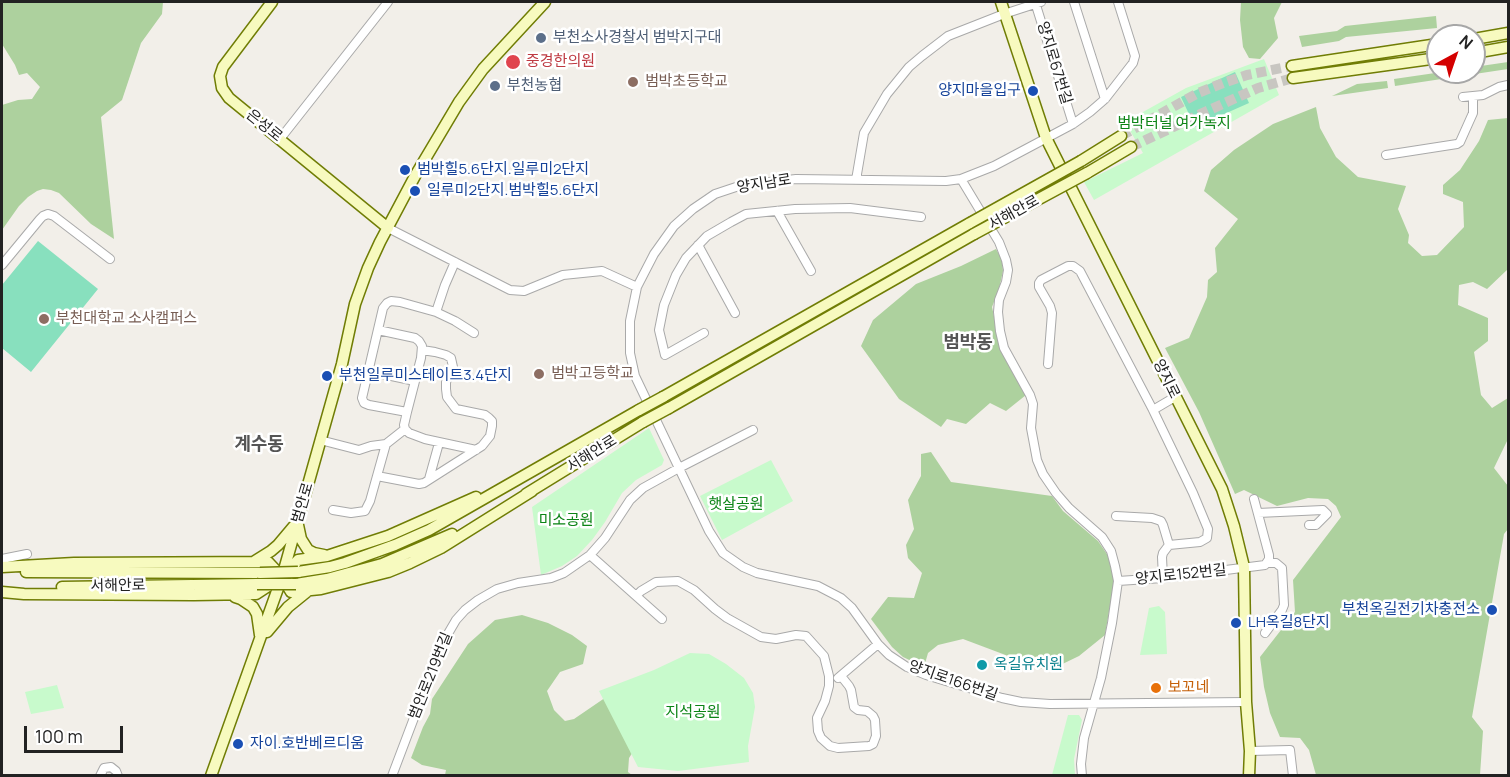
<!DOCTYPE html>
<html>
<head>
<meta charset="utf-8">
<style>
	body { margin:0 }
	#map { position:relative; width:1510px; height:777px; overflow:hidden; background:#f2efe9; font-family:Manrope,sans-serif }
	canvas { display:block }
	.frame { position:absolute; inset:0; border:3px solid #222; pointer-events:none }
	.north { position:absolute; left:1426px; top:24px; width:60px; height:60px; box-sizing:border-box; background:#fff; border:2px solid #a7a7a7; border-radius:50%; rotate:40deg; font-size:16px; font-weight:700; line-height:24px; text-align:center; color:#222 }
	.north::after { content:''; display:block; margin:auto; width:21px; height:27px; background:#d40000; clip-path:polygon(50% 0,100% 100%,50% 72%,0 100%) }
	.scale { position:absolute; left:24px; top:726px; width:99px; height:27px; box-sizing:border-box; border:3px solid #222; border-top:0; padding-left:8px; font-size:18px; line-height:21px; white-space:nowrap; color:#222; -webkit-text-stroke:4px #fff; paint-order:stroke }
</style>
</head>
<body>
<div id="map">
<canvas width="1510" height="777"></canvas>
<div class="frame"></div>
<div class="north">N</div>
<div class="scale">100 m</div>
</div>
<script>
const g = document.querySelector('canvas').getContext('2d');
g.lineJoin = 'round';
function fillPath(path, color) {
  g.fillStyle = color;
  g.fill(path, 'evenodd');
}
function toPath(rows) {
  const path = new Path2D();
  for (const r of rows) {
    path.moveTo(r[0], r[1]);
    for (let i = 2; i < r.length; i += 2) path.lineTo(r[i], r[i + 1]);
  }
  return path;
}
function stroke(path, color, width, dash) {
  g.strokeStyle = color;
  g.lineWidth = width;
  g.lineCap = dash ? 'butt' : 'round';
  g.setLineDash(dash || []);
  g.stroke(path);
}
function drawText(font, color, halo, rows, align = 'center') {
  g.font = font + ' Manrope,"Noto Sans KR",sans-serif';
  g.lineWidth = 5;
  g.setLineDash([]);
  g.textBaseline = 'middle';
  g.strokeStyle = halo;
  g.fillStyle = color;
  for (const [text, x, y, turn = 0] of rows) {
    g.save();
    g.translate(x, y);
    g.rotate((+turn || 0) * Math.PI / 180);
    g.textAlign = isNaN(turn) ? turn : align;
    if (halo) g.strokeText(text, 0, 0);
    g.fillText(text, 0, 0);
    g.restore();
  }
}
const forest = toPath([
	[2,2,163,2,162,14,141,43,122,100,101,117,114,239,91,224,59,193,51,190,43,189,37,191,28,197,19,206,2,230,2,105,18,100,32,99,40,87,27,73,19,75,15,65,2,44],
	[1241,2,1282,2,1274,18,1278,38,1260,59,1249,58,1243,47,1240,20],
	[1436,16,1437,28,1346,37,1339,41,1302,47,1299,36,1337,31,1345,26],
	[1508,62,1508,69,1395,86,1394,79,1442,72,1474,72,1474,67],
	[1387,81,1388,88,1332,96,1357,84],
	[1316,107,1320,128,1336,157,1358,177,1406,186,1398,209,1409,235,1408,243,1422,256,1437,255,1464,227,1463,202,1443,194,1443,185,1460,170,1479,141,1488,120,1508,118,1508,269,1487,289,1473,282,1459,285,1458,305,1488,318,1488,341,1474,352,1481,395,1492,408,1508,398,1508,439,1494,468,1508,486,1508,529,1504,534,1472,717,1483,731,1480,775,1316,775,1309,750,1300,738,1280,737,1270,713,1264,687,1260,657,1295,612,1293,580,1341,517,1336,506,1328,499,1308,498,1277,506,1244,490,1235,494,1199,412,1165,348,1189,338,1207,297,1208,280,1217,272,1215,248,1238,219,1204,191,1211,170,1234,150,1273,124],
	[996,249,1002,260,1003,271,999,289,992,307,1001,348,1026,395,1006,411,990,403,966,424,947,419,941,427,899,399,861,346,873,320,916,284,961,266],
	[931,452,951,482,1052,496,1063,511,1098,541,1109,557,1114,583,1105,635,1079,656,1048,671,963,639,938,645,928,653,924,667,903,657,892,647,871,619,888,597,914,598,922,573,908,558,906,545,914,529,908,500,921,476,921,454],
	[522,615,548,623,572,635,587,646,583,664,560,672,547,691,554,710,565,721,574,719,615,691,644,735,629,758,628,772,632,775,445,775,446,770,422,765,411,758,423,727,430,714,432,699,468,644,495,620]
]);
const park = toPath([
	[1264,59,1279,95,1094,200,1084,182,1143,153,1125,122,1186,88],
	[649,428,664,460,662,465,636,480,622,493,605,522,592,540,577,556,562,566,541,575,532,507],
	[771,460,793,501,722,540,700,496],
	[1159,606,1165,612,1167,654,1140,655,1149,608],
	[690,653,709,654,726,664,744,678,753,693,755,707,748,746,749,762,678,771,638,767,599,691,654,670],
	[57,685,64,708,31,714,25,692],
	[1068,715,1079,715,1082,720,1074,759,1075,775,1052,775]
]);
const pitch = toPath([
	[1235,72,1249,103,1195,127,1181,97],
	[38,241,98,289,31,372,2,348,2,285]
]);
const secondaryTunnel = toPath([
	[1121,136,1198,93,1223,83,1247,75,1292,66],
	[1131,147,1207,111,1258,88,1293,78]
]);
const street = toPath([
	[1035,2,1073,124],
	[1074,2,1105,99],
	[1118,2,1135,56,1133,63,1105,99,1090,112,1073,124,994,166,961,179,946,181,796,179,742,185,715,194,693,209,674,226,654,254,637,287,630,321,630,353,635,376,709,531,723,553,743,567,757,573,818,586,841,598,852,608,878,644,889,655,907,667,926,675,1002,698,1021,702,1050,704,1246,702],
	[1463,97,1473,96],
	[280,139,388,2],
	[1386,155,1457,144,1460,142,1473,113,1473,96,1483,95,1499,87,1508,85],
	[961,179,999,242,1006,260,1008,270,1006,282,999,300,998,312,1000,331,1004,348,1030,395,1033,404,1031,428,1037,460,1043,474,1056,493,1069,508,1102,537,1111,551,1115,566,1118,581,1112,623,1101,678,1084,738,1081,764,1082,776],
	[856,180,864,133,887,94,909,67,922,56,948,36,1004,14,1041,2],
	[777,211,811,271],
	[388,228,510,290,524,291,563,275,602,271,637,287],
	[698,245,735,313],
	[2,265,40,219,43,216,48,214,54,216,110,259],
	[436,312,445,285,455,262],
	[378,330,415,338,419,341,422,346,421,358,407,412],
	[474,333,455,321,436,312,400,302,391,301,387,303,383,308,362,398,364,403,369,405,407,412,404,425,405,429,409,433,425,439,476,450],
	[704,333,665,355,659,330,664,305,676,275,686,258,707,236,731,222,746,214,795,209,850,208,921,217],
	[1048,364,1052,313,1050,306,1039,287,1039,283,1041,280,1068,266,1073,266,1080,271,1153,410,1193,493,1208,529,1207,538,1200,542,1169,545],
	[368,371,415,381],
	[1153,410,1175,397],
	[320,440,359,450,371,446,386,444,405,429],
	[377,476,386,444],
	[429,479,439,443],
	[333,510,351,513,365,511,370,501,377,476,419,484,424,483,482,446,490,436,492,426,492,421,489,418,485,415,456,409,447,397,446,389,446,382,453,367,451,358,446,355,435,352,422,350],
	[1258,513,1323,510,1327,514,1316,525,1309,525],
	[1116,516,1152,518,1161,521,1163,525,1169,545,1163,553,1162,557,1163,578],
	[590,555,662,619],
	[2,559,27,554],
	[1118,581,1163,578,1265,565,1269,559,1269,555,1254,499],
	[636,596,641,591,656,582,678,581,694,590,715,609,727,618,761,637,776,639,796,635,806,636,824,656,829,676,829,686,825,701,817,718,818,731,821,738,830,746,838,748,869,746,873,744,876,736,875,720,873,716,867,711,858,710,854,707,851,690,849,686,841,676],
	[1265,633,1282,610,1284,605,1282,568,1276,563,1267,563],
	[838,678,878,644],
	[1250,751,1290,750,1293,776],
	[100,776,104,768,111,767,116,771,118,776],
	[392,776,442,644,456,620,465,610,478,600,497,589,518,583,551,578,564,573,590,555,605,538,630,500,643,488,679,468,753,430]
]);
const secondary = toPath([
	[272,2,223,67,220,76,222,88,229,98,388,228],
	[1001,2,1046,138,1222,489,1234,526,1244,567,1246,702,1250,751,1249,776],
	[1474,39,1508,33],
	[1474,53,1508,47],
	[1292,66,1438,44],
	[1293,78,1438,58],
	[1081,161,1121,136],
	[1087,173,1131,147],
	[663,397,970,223],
	[669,408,974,234],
	[526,494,643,422],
	[298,525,301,539,308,550,314,553,324,555],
	[255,561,271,551,278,545,294,526],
	[2,567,74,563,268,562,282,577],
	[26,572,260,573],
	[298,572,330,567,345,563,395,545,429,530,639,410],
	[285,575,298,560,327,556,388,536,476,497],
	[296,584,327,579,382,564,452,534],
	[62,587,257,584],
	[2,592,24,594,194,595,256,594,282,577,291,592,321,589,388,572,410,563,441,548,532,491],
	[235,597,241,599,253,607,257,614,260,635],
	[267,632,288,607,309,590],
	[211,776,282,577,342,364,355,304,368,268,380,242,415,176,459,102,483,69,545,2]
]);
const secondaryBridge = toPath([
	[970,223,1081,161],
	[974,234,1087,173],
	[639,410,663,397],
	[643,422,669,408],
	[260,573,298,572],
	[257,584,296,584]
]);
const markers = [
	[541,38,6,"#5c6f8a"],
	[513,62,8,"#e0444e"],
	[633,82,6,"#8d6e63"],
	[495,86,6,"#5c6f8a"],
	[1033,91,6,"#1a4fb4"],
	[405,170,6,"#1a4fb4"],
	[415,191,6,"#1a4fb4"],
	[44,319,6,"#8d6e63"],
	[539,374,6,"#8d6e63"],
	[327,376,6,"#1a4fb4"],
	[1492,610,6,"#1a4fb4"],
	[1236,623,6,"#1a4fb4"],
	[982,665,6,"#0f9aa8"],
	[1156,688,6,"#e8710a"],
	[238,744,6,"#1a4fb4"]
];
const serviceNames = [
	["부천소사경찰서 범박지구대",553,38],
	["부천농협",507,86]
];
const healthNames = [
	["중경한의원",526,62]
];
const streetNames = [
	["양지로67번길",1054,63,73],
	["은성로",264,126,39],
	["양지남로",764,184,-9],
	["서해안로",1014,213,-29],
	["양지로",1166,379,64],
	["서해안로",592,454,-32],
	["범안로",303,503,-74],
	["양지로152번길",1181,575,-6],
	["서해안로",118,586,-1],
	["범안로219번길",431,676,-68],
	["양지로166번길",953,681,19]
];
const educationNames = [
	["범박초등학교",645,82],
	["부천대학교 소사캠퍼스",56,319],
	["범박고등학교",551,374]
];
const transitNames = [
	["양지마을입구",1021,91,"right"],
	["범박힐5.6단지.일루미2단지",417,170],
	["일루미2단지.범박힐5.6단지",427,191],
	["부천일루미스테이트3.4단지",339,376],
	["부천옥길전기차충전소",1480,610,"right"],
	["LH옥길8단지",1248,623],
	["자이.호반베르디움",250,744]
];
const parkNames = [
	["범박터널 여가녹지",1174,124],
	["햇살공원",736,505],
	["미소공원",566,521],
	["지석공원",693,713]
];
const cultureNames = [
	["옥길유치원",994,665]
];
const foodNames = [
	["보꼬네",1168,688]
];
const quarterNames = [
	["범박동",968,343],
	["계수동",259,445]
];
fillPath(forest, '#add19e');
fillPath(park, '#c8facc');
fillPath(pitch, '#88e0be');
stroke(secondaryTunnel, '#c8c6c1', 10, [10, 5]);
stroke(street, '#a9a9a9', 10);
stroke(secondary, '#707d05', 13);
stroke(street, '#fff', 8);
stroke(secondary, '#f7fabf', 10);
stroke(secondaryBridge, '#707d05', 13, []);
stroke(secondaryBridge, '#f7fabf', 10);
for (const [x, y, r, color] of markers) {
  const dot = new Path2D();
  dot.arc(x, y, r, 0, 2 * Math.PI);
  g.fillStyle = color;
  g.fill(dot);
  stroke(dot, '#fff', 2);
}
drawText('15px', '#4e5e75', '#fff', serviceNames, 'left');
drawText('15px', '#be3a42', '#fff', healthNames, 'left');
drawText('15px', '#222', '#fff', streetNames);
drawText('15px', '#785e54', '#fff', educationNames, 'left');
drawText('15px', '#164399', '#fff', transitNames, 'left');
drawText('15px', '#0c8416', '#fff', parkNames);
drawText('15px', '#0d838f', '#fff', cultureNames, 'left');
drawText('15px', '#c56008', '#fff', foodNames, 'left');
drawText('bold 18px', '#555', '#fff', quarterNames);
</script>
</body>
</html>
